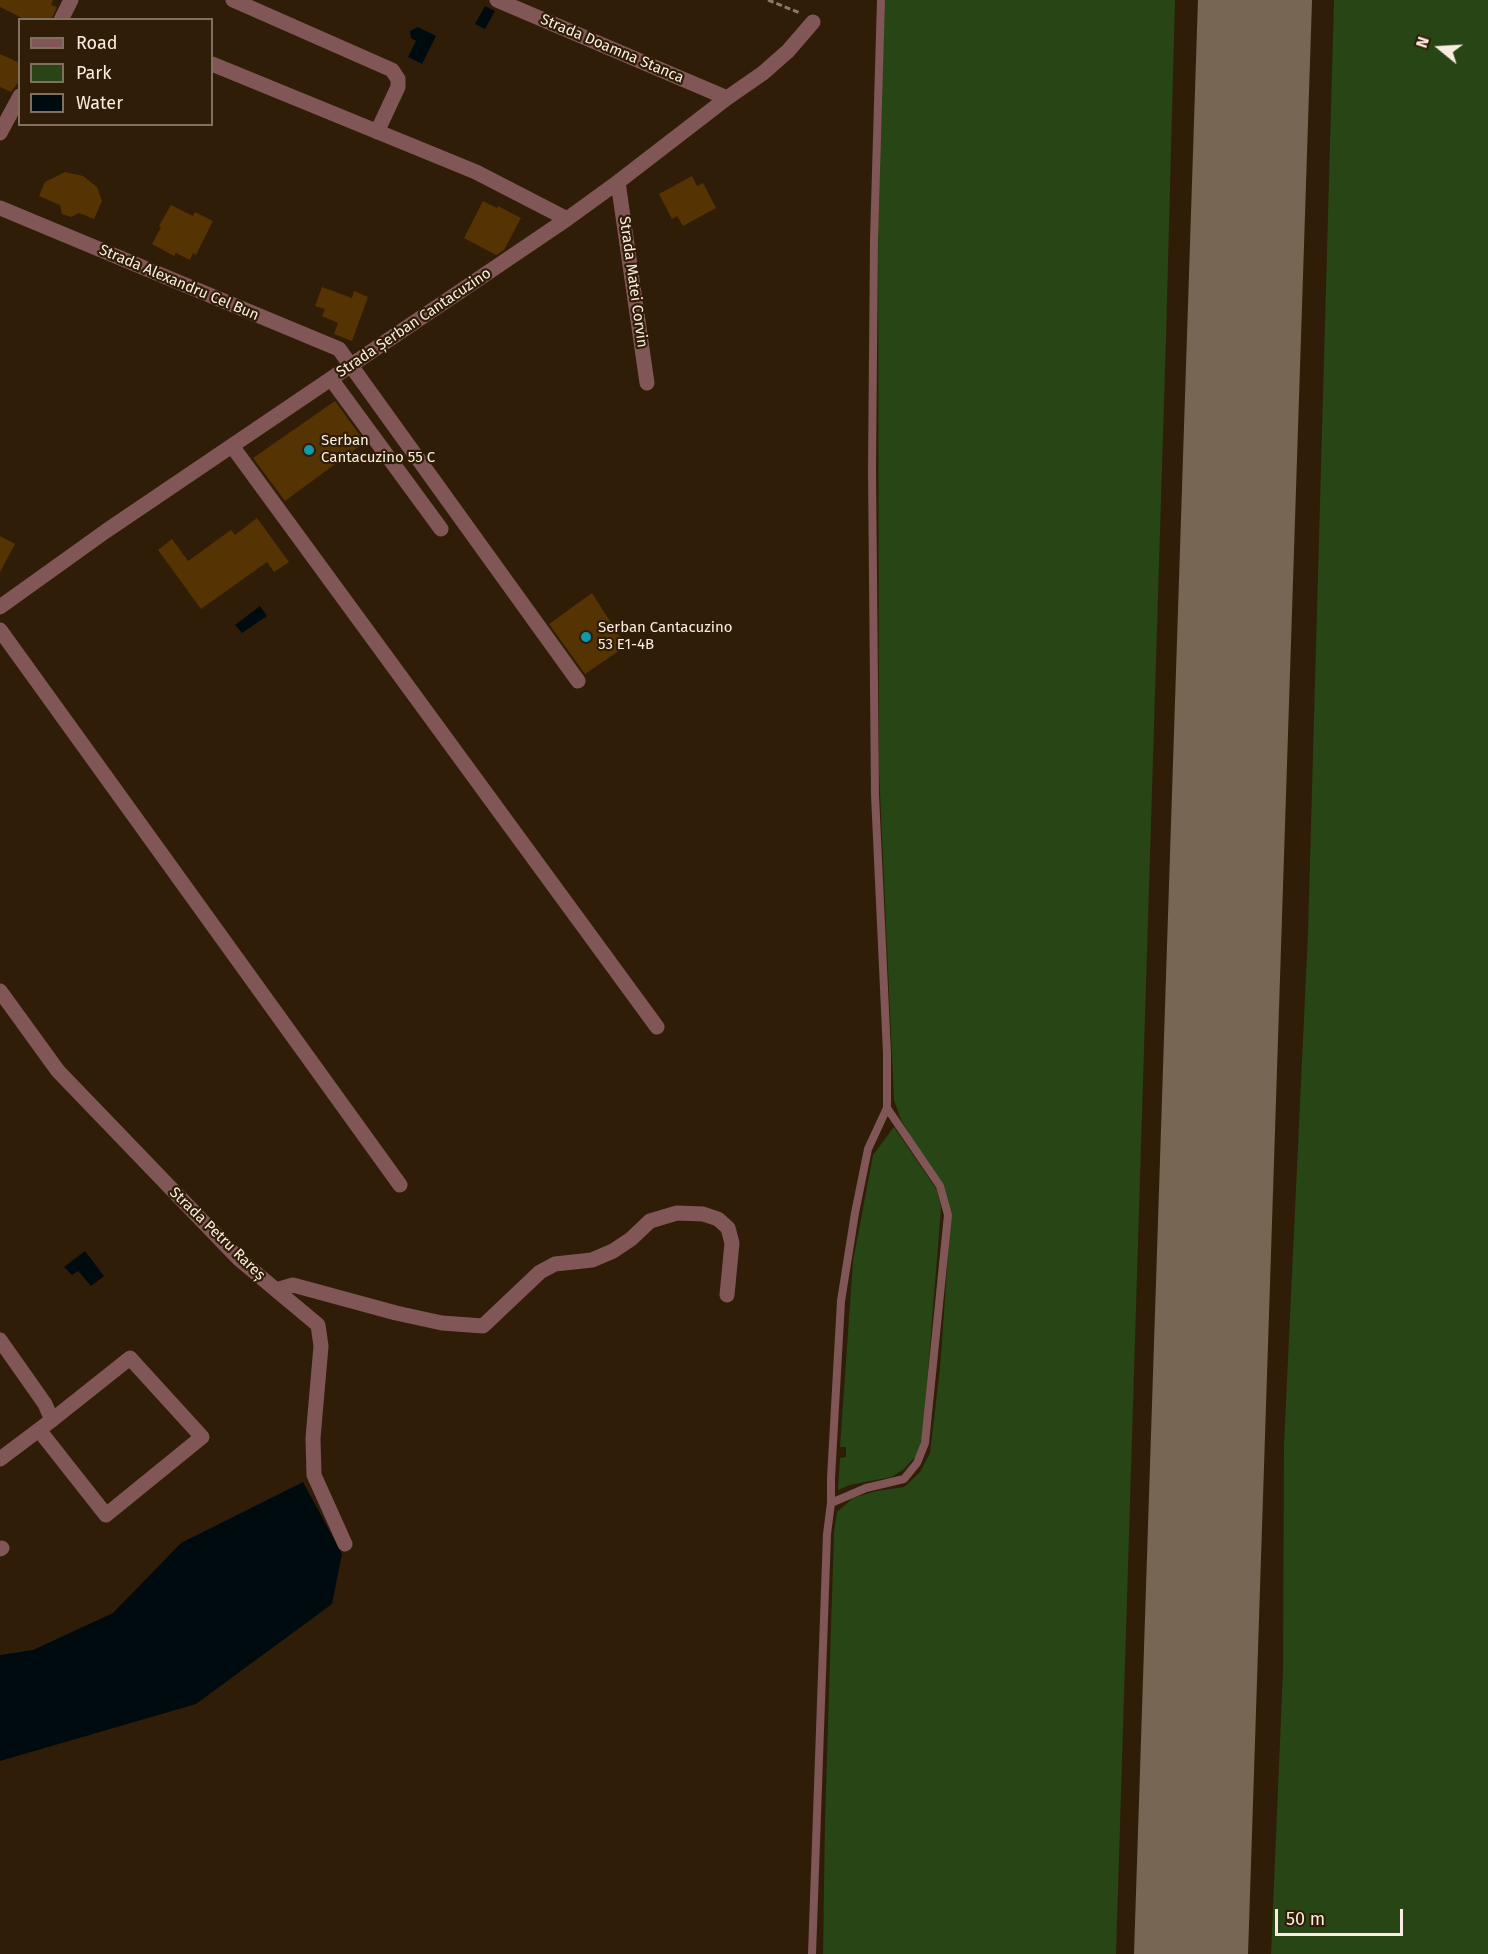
<!DOCTYPE html>
<html>
<head>
<meta charset="utf-8">
<style>
	body { margin:0 }
	#map { position:relative; width:1488px; height:1954px; overflow:hidden; background:#301d07; font-family:"Fira Sans",sans-serif }
	canvas { display:block }
	.legend { position:absolute; left:18px; top:18px; width:195px; height:108px; box-sizing:border-box; background:#301d07; border:2px solid #81705e; margin:0; padding:8px 10px; list-style:none; font-size:18px; color:#faede0 }
	.legend li { display:flex; align-items:center; gap:12px; height:30px }
	.legend b { width:30px; border:2px solid #81705e }
	.north { position:absolute; left:1410px; top:18px; width:60px; height:60px; -webkit-text-stroke:4px #301d07; paint-order:stroke; rotate:288deg; font-size:16px; font-weight:700; line-height:24px; text-align:center; color:#faede0 }
	.north::after { content:''; display:block; margin:auto; width:21px; height:27px; background:#faede0; clip-path:polygon(50% 0,100% 100%,50% 72%,0 100%) }
	.scale { position:absolute; left:1275px; top:1909px; width:128px; height:27px; box-sizing:border-box; border:3px solid #faede0; border-top:0; padding-left:8px; font-size:18px; line-height:21px; white-space:nowrap; color:#faede0; -webkit-text-stroke:4px #301d07; paint-order:stroke }
</style>
</head>
<body>
<div id="map">
<canvas width="1488" height="1954"></canvas>
<ul class="legend">
<li><b style="height:8px;background:#815656"></b>Road</li>
<li><b style="height:16px;background:#274515"></b>Park</li>
<li><b style="height:16px;background:#000b10"></b>Water</li>
</ul>
<div class="north">N</div>
<div class="scale">50 m</div>
</div>
<script>
const g = document.querySelector('canvas').getContext('2d');
g.lineJoin = 'round';
function fillPath(path, color) {
  g.fillStyle = color;
  g.fill(path, 'evenodd');
}
function toPath(rows) {
  const path = new Path2D();
  for (const r of rows) {
    path.moveTo(r[0], r[1]);
    for (let i = 2; i < r.length; i += 2) path.lineTo(r[i], r[i + 1]);
  }
  return path;
}
function stroke(path, color, width, dash) {
  g.strokeStyle = color;
  g.lineWidth = width;
  g.lineCap = dash ? 'butt' : 'round';
  g.setLineDash(dash || []);
  g.stroke(path);
}
function drawText(font, color, halo, rows, align = 'center') {
  g.font = font + ' "Fira Sans",sans-serif';
  g.lineWidth = 4.5;
  g.setLineDash([]);
  g.textBaseline = 'middle';
  g.strokeStyle = halo;
  g.fillStyle = color;
  for (const [text, x, y, turn = 0] of rows) {
    g.save();
    g.translate(x, y);
    g.rotate((+turn || 0) * Math.PI / 180);
    g.textAlign = isNaN(turn) ? turn : align;
    if (halo) g.strokeText(text, 0, 0);
    g.fillText(text, 0, 0);
    g.restore();
  }
}
const green = toPath([
	[884,0,1175,0,1166,338,1116,1954,823,1954,825,1820,834,1532,837,1512,853,1498,876,1491,904,1487,920,1472,930,1453,940,1368,951,1214,926,1161,901,1120,894,1100,879,771,878,181],
	[1334,0,1488,0,1488,1954,1271,1954,1283,1671,1284,1444,1308,933],
	[894,1127,937,1190,941,1208,923,1434,918,1454,903,1470,891,1477,850,1485,838,1490,840,1458,846,1457,846,1447,840,1447,853,1261,873,1155]
]);
const water = toPath([
	[485,6,495,11,485,29,475,24],
	[418,27,436,36,422,64,408,57,416,41,411,38,410,31],
	[260,606,267,616,242,633,235,625],
	[85,1251,104,1276,91,1286,78,1271,72,1275,64,1267],
	[303,1482,342,1554,332,1604,196,1704,0,1761,0,1655,33,1650,113,1613,181,1543]
]);
const runway = toPath([
	[1191,1954,1255,0]
]);
const building = toPath([
	[0,0,53,0,51,5,57,7,51,20,26,20,0,7],
	[0,54,20,63,20,80,11,92,0,87],
	[65,172,83,176,97,187,102,201,94,219,79,213,71,217,62,214,60,205,39,196,45,182],
	[692,176,697,186,703,183,716,208,683,226,677,216,672,219,659,194],
	[483,201,497,208,498,206,521,218,504,250,496,255,464,238],
	[171,205,193,216,195,212,213,221,196,255,193,253,190,260,176,253,174,256,152,244,161,227,159,226],
	[322,287,352,298,354,291,368,297,352,341,334,334,338,323,322,316,325,309,315,306],
	[335,401,365,442,285,501,253,458],
	[257,518,289,562,274,572,267,562,201,609,158,550,172,539,188,561,231,530,235,535],
	[0,536,15,544,0,572],
	[592,593,626,646,585,674,549,624]
]);
const path = toPath([
	[768,0,800,13]
]);
const service = toPath([
	[831,1503,866,1488,904,1479,917,1463,925,1443,948,1215,940,1186,887,1108],
	[812,1954,827,1534,831,1503,831,1478,841,1301,855,1213,868,1149,887,1108,887,1053,875,795,872,469,874,240,881,0]
]);
const minor = toPath([
	[233,0,392,70,398,79,398,87,377,132],
	[497,0,727,98],
	[61,20,71,0],
	[212,64,476,172,567,219],
	[0,133,20,96],
	[618,182,647,383],
	[0,208,339,349,578,681],
	[331,379,441,529],
	[232,446,657,1027],
	[0,607,106,531,567,219,618,182,727,98,763,73,788,51,813,22],
	[0,630,400,1185],
	[0,991,58,1071,239,1259,318,1325,321,1346,313,1438,314,1475,345,1544],
	[276,1290,293,1285,396,1313,442,1323,483,1326,540,1272,555,1264,592,1260,613,1251,631,1239,650,1221,677,1213,703,1214,718,1219,728,1228,732,1243,727,1295],
	[0,1340,45,1404,52,1420,0,1459],
	[39,1430,106,1515,202,1437,130,1358,52,1420],
	[0,1549,2,1548]
]);
const markers = [
	[309,450,6,"#0f9aa8"],
	[586,637,6,"#0f9aa8"]
];
const streetNames = [
	["Strada Doamna Stanca",612,49,23],
	["Strada Matei Corvin",633,282,82],
	["Strada Alexandru Cel Bun",179,283,23],
	["Strada Șerban Cantacuzino",414,323,-34],
	["Strada Petru Rareș",217,1234,44]
];
const poiNames = [
	["Serban",321,441],
	["Cantacuzino 55 C",321,458],
	["Serban Cantacuzino",598,628],
	["53 E1-4B",598,645]
];
fillPath(green, '#274515');
fillPath(water, '#000b10');
stroke(runway, '#776653', 114);
fillPath(building, '#563303');
stroke(path, '#8a7a68', 3, [6, 3]);
stroke(service, '#815656', 8);
stroke(minor, '#815656', 15);
for (const [x, y, r, color] of markers) {
  const dot = new Path2D();
  dot.arc(x, y, r, 0, 2 * Math.PI);
  g.fillStyle = color;
  g.fill(dot);
  stroke(dot, '#301d07', 2);
}
drawText('15px', '#faede0', '#301d07', streetNames);
drawText('15px', '#faede0', '#301d07', poiNames, 'left');
</script>
</body>
</html>
